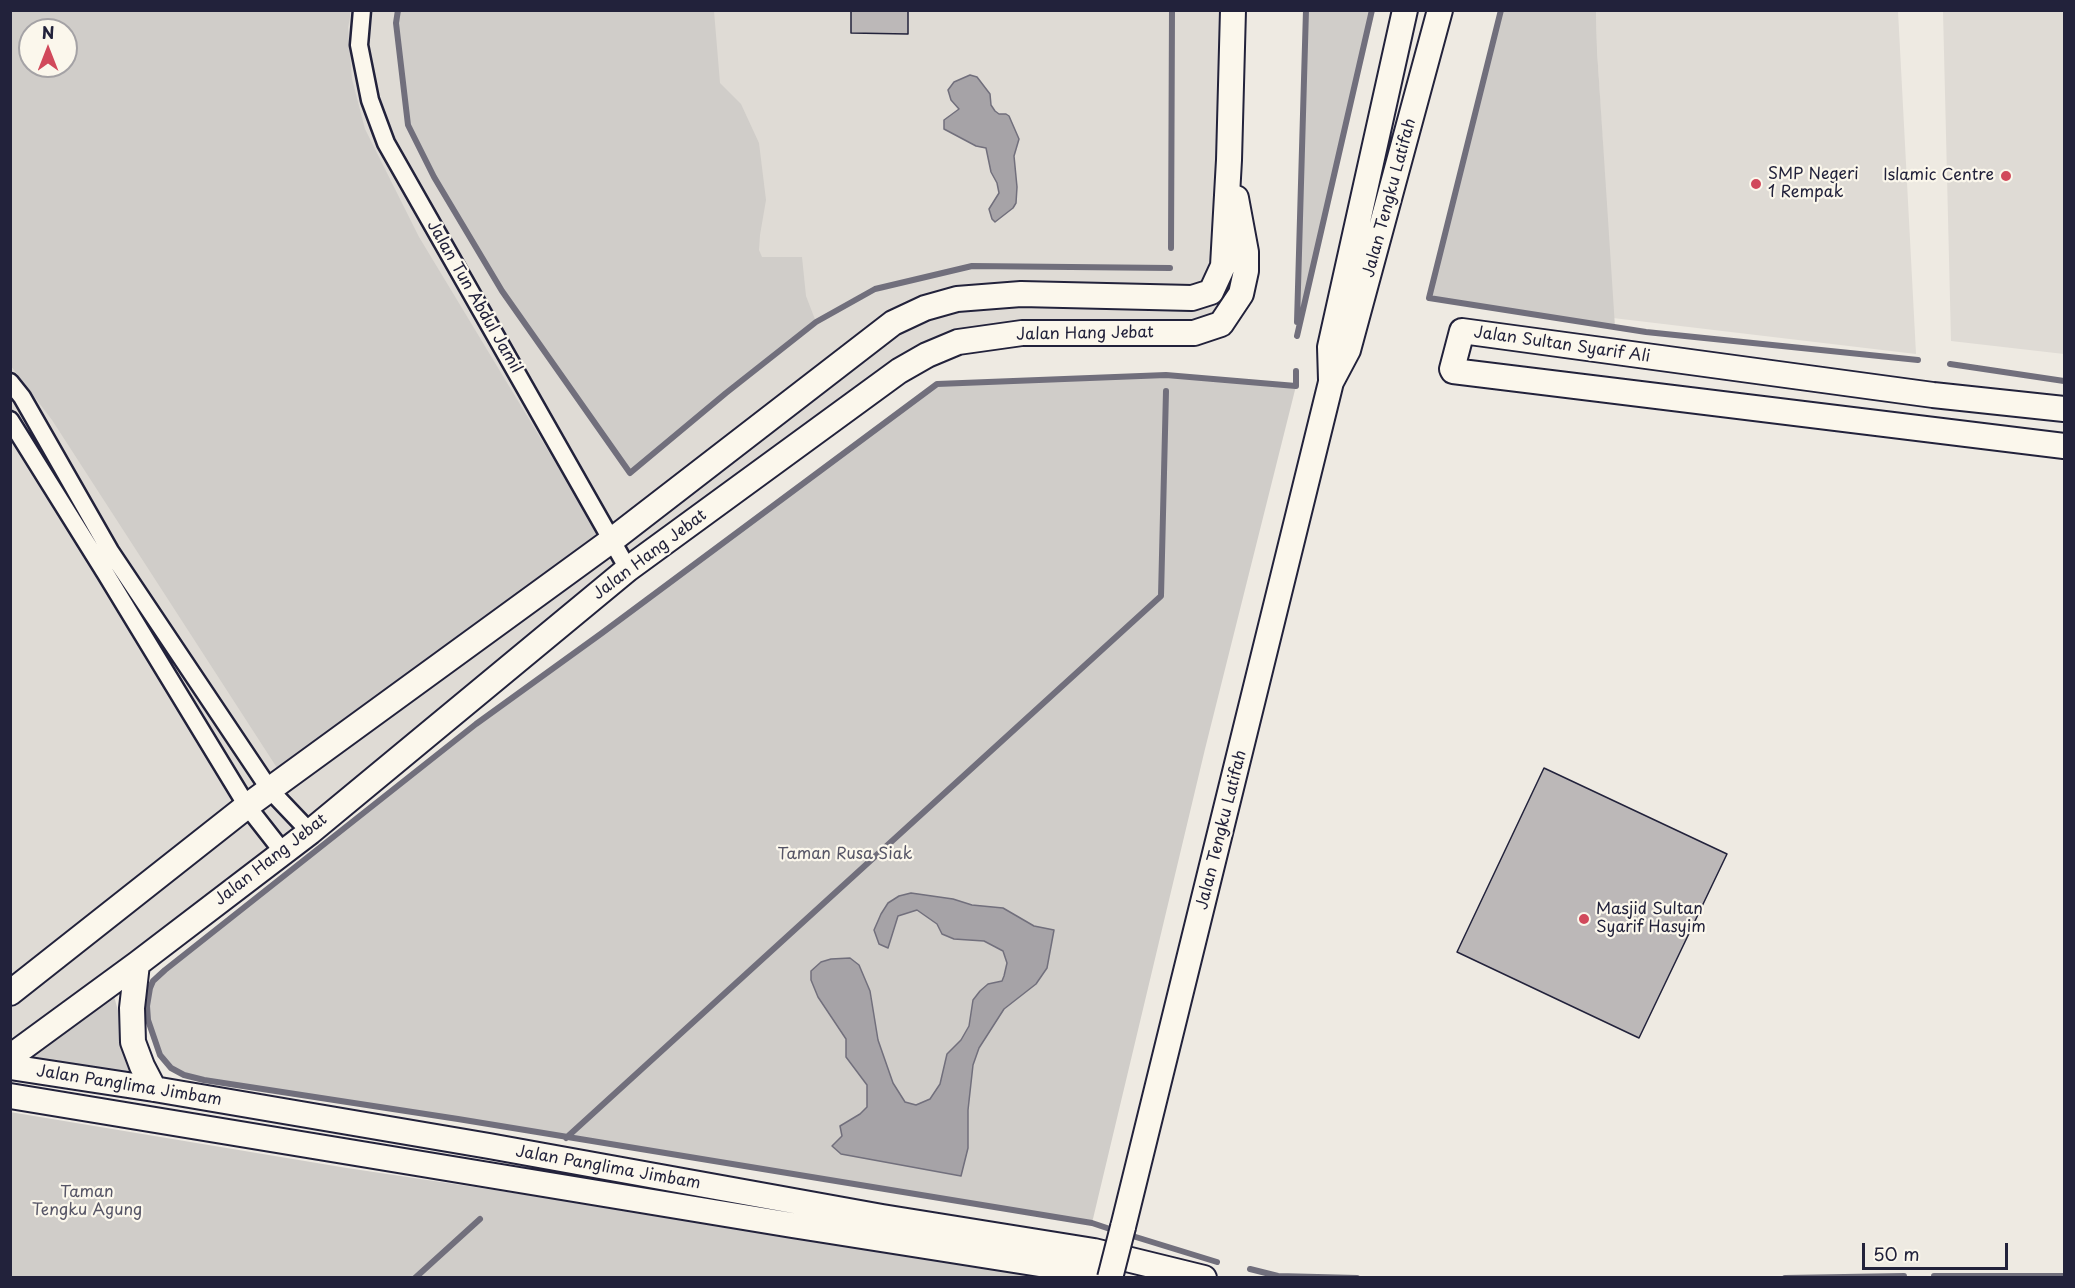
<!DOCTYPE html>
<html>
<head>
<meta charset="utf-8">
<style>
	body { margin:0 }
	#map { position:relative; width:2075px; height:1288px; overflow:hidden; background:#eeeae2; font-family:"Playpen Sans",sans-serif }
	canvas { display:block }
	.frame { position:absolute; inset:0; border:12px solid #22223b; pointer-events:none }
	.north { position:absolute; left:18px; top:18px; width:60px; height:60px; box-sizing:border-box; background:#fbf7ec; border:2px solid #a4a2a5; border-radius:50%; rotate:0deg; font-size:16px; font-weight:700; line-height:24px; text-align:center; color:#22223b }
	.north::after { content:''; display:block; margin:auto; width:21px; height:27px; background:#d1495b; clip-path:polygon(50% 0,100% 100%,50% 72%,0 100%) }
	.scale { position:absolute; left:1862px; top:1243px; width:146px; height:27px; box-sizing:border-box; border:3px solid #22223b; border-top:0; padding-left:8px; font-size:18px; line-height:21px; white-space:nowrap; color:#22223b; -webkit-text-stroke:4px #fbf7ec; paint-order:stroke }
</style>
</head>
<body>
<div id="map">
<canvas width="2075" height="1288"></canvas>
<div class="frame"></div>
<div class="north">N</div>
<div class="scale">50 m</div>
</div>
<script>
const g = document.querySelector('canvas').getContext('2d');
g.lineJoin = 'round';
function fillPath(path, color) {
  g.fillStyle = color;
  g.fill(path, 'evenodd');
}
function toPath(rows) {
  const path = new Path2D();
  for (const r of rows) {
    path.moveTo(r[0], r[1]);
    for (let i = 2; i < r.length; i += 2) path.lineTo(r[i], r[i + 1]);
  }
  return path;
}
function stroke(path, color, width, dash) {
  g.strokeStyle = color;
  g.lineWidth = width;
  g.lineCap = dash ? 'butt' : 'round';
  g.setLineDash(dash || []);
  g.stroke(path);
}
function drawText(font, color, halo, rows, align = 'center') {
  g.font = font + ' "Playpen Sans",sans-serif';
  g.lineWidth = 4.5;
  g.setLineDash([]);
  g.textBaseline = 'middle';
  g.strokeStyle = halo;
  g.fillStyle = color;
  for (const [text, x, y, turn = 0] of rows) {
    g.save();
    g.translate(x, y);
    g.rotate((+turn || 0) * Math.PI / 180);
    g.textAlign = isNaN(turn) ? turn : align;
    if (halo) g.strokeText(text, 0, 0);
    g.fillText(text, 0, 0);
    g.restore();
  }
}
const built = toPath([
	[11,11,1233,11,1229,160,1246,252,1221,324,1022,333,927,355,11,1057],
	[30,30,66,30,66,66,30,66],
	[1596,11,1898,11,1916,354,1613,318,1597,50],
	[1943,11,2064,11,2064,354,1951,341]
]);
const green = toPath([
	[11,11,351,11,348,28,352,79,365,129,419,237,599,535,281,774,52,420,11,366],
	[30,30,66,30,66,66,30,66],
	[398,11,714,11,720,83,741,104,759,143,766,200,760,235,759,250,762,257,802,257,806,296,816,322,630,473,502,291,434,177,408,125,396,23],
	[1306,11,1372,11,1297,336,1298,293],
	[1501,11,1596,11,1597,50,1615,327,1429,298],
	[1166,375,1296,386,1205,749,1092,1223,458,1119,204,1080,184,1075,171,1068,159,1052,148,1017,147,1006,150,988,153,981,165,970,476,724,602,633,937,384],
	[113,992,136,1079,29,1058],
	[10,1112,347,1168,943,1257,1059,1277,11,1277]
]);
const water = toPath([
	[970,75,977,77,990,94,991,105,995,111,999,114,1006,114,1009,116,1019,139,1014,156,1017,187,1016,203,1013,208,995,222,992,219,989,209,999,193,997,183,991,172,986,148,976,146,944,129,944,120,959,109,951,100,948,90,954,82,970,75],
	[911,893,953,899,972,905,1003,908,1034,926,1054,930,1047,968,1036,984,1004,1009,979,1048,973,1065,968,1110,968,1148,961,1176,841,1154,832,1146,842,1136,840,1126,860,1114,867,1107,867,1085,846,1057,846,1039,818,997,811,980,811,971,821,962,831,959,850,958,859,965,870,991,878,1040,893,1083,905,1102,916,1105,930,1099,940,1084,947,1054,961,1040,969,1026,973,1000,980,991,988,984,1002,981,1004,976,1007,963,1003,951,984,941,954,939,942,934,937,924,917,910,898,916,888,948,879,944,874,930,881,914,888,903,899,896,911,893]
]);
const stream = toPath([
	[398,10,396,23,408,125,434,177,502,291,630,473,726,393,816,322,875,289,972,266,1170,268],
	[1501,10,1429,298,1646,332,1918,360],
	[1171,248,1172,10],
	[1297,322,1306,10],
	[1297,336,1372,10],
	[1950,364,2064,381],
	[566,1138,1161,596,1166,391],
	[1116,1231,1092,1223,458,1119,204,1080,184,1075,171,1068,160,1055,148,1020,147,1006,150,988,153,981,165,970,476,724,602,633,937,384,1166,375,1296,386,1296,371],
	[1126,1234,1217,1262],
	[1250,1269,1278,1276,1357,1278],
	[1934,1276,2064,1276],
	[415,1278,480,1219],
	[1785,1278,1904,1276]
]);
const building = toPath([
	[851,10,908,10,908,34,851,33,851,10],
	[1544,768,1727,854,1639,1038,1457,952,1544,768]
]);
const street = toPath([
	[362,10,359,45,370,100,386,143,628,569],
	[10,382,22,397,110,551,270,790,310,832],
	[10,420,106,574,247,806,283,852]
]);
const secondary = toPath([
	[1331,380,1330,347,1405,10],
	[2064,409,1933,395,1462,331,1452,369,1453,371,2064,446],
	[137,964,132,1008,133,1042,142,1066,154,1089],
	[10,993,247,806,612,540,893,323,925,308,957,299,1021,294,1192,298,1211,292,1223,266,1229,160,1233,10],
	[10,1057,137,964,310,832,628,569,899,371,927,355,958,342,1022,333,1194,333,1221,324,1241,294,1246,271,1246,252,1236,198],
	[10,1067,154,1089,489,1146,882,1217,1094,1251,1204,1278],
	[10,1096,792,1225,1071,1269,1108,1278],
	[1123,1227,1331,382,1348,350,1440,10]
]);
const secondaryBridge = toPath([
	[1110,1278,1123,1227]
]);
const markers = [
	[2006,176,6,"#d1495b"],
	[1756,184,6,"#d1495b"],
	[1584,919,6,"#d1495b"]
];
const poiNames = [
	["SMP Negeri",1768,175],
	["1 Rempak",1768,193],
	["Islamic Centre",1994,176,"right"],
	["Masjid Sultan",1596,910],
	["Syarif Hasyim",1596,928]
];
const streetNames = [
	["Jalan Tengku Latifah",1390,198,-75],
	["Jalan Tun Abdul Jamil",474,297,60],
	["Jalan Hang Jebat",1085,334,-1],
	["Jalan Sultan Syarif Ali",1562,345,8],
	["Jalan Hang Jebat",650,555,-37],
	["Jalan Tengku Latifah",1222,830,-76],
	["Jalan Hang Jebat",271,860,-38],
	["Jalan Panglima Jimbam",129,1086,9],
	["Jalan Panglima Jimbam",608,1168,10]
];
const parkNames = [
	["Taman Rusa Siak",845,855],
	["Taman",87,1193],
	["Tengku Agung",87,1211]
];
fillPath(built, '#dfdbd5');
fillPath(green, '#d0cdc9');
fillPath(water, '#a6a3a7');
stroke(water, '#716f7c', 1.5);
stroke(stream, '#716f7c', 6);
fillPath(building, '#bcb8b8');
stroke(building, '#22223b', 1.5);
stroke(street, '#22223b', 21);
stroke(secondary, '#22223b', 28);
stroke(street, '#fbf7ec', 16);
stroke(secondary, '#fbf7ec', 24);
stroke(secondaryBridge, '#22223b', 28, []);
stroke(secondaryBridge, '#fbf7ec', 24);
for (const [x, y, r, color] of markers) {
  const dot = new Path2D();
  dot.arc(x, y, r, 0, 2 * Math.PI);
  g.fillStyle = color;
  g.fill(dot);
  stroke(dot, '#fbf7ec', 2);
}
drawText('16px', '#22223b', '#fbf7ec', poiNames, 'left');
drawText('16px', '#22223b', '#fbf7ec', streetNames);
drawText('16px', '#565566', '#fbf7ec', parkNames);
</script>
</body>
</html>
